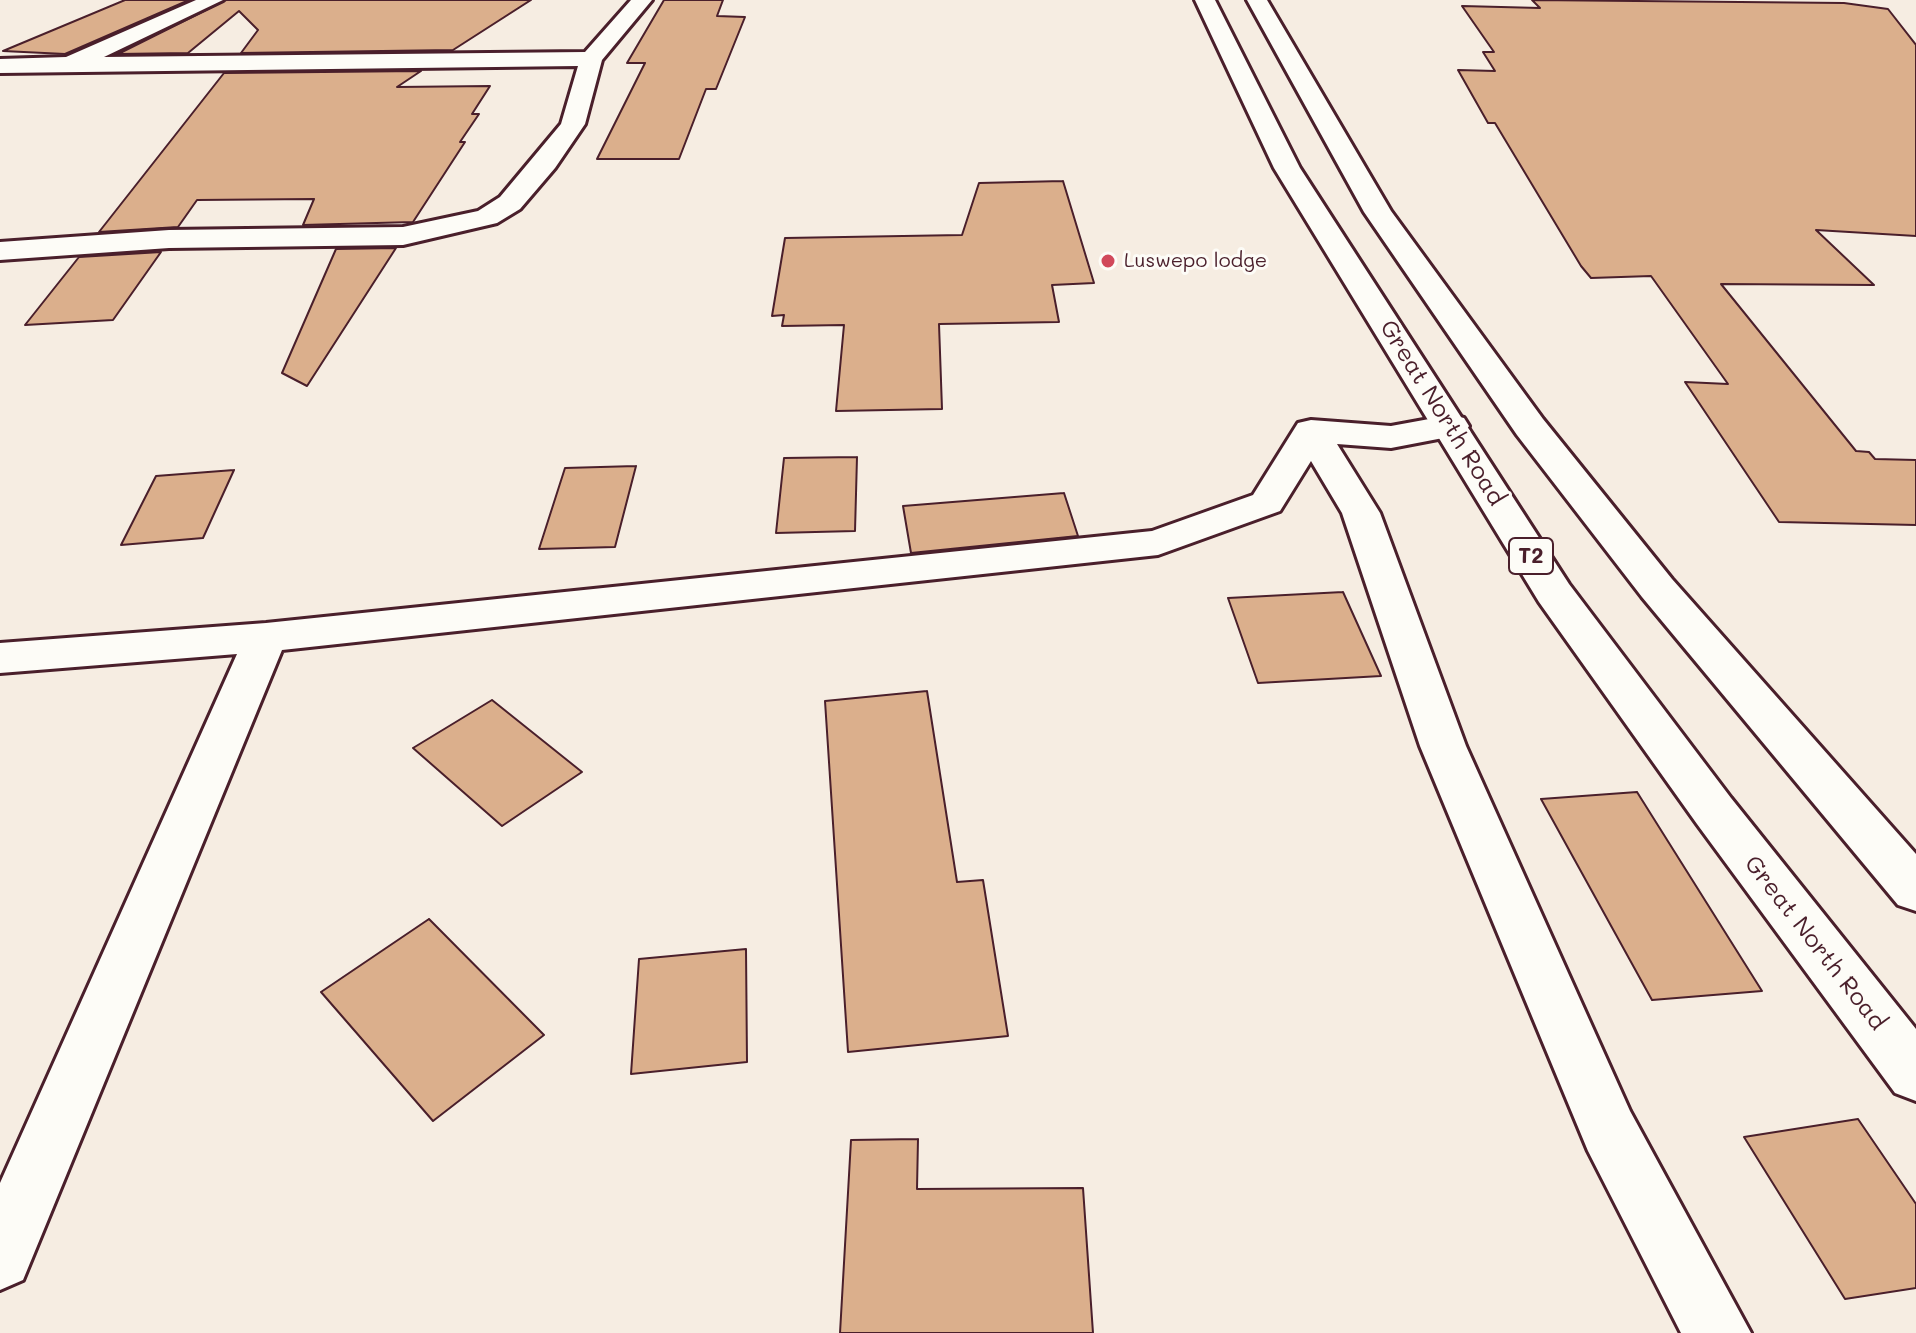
<!DOCTYPE html>
<html>
<head>
<meta charset="utf-8">
<style>
	body { margin:0 }
	canvas { display:block; background:#f6ede2 }
</style>
</head>
<body>
<canvas width="1916" height="1333"></canvas>
<script>
const g = document.querySelector('canvas').getContext('2d');
g.lineJoin = 'round';
function fillPath(path, color) {
  g.fillStyle = color;
  g.fill(path, 'evenodd');
}
function toPath(rows) {
  const path = new Path2D();
  for (const r of rows) {
    path.moveTo(r[0], r[1]);
    for (let i = 2; i < r.length; i += 2) path.lineTo(r[i], r[i + 1]);
  }
  return path;
}
function stroke(path, color, width, dash) {
  g.strokeStyle = color;
  g.lineWidth = width;
  g.lineCap = dash ? 'butt' : 'round';
  g.setLineDash(dash || []);
  g.stroke(path);
}
function drawText(font, color, halo, rows, align = 'center') {
  g.font = font + ' Mali,sans-serif';
  g.lineWidth = 6;
  g.setLineDash([]);
  g.textBaseline = 'middle';
  g.strokeStyle = halo;
  g.fillStyle = color;
  for (const [text, x, y, turn = 0] of rows) {
    g.save();
    g.translate(x, y);
    g.rotate((+turn || 0) * Math.PI / 180);
    g.textAlign = isNaN(turn) ? turn : align;
    if (halo) g.strokeText(text, 0, 0);
    g.fillText(text, 0, 0);
    g.restore();
  }
}
const building = toPath([
	[125,0,189,0,65,54,3,51,125,0],
	[226,0,531,0,453,50,241,53,258,30,239,11,188,53,118,54,226,0],
	[664,0,723,0,717,16,745,17,716,89,706,89,679,159,597,159,645,63,627,63,664,0],
	[1532,0,1844,3,1888,9,1916,45,1916,236,1816,230,1874,285,1721,284,1856,451,1869,452,1875,459,1916,460,1916,525,1779,522,1685,382,1728,384,1651,276,1591,278,1581,266,1495,123,1488,123,1458,70,1495,71,1483,52,1494,52,1462,6,1540,8,1532,0],
	[421,71,397,87,490,86,472,114,479,114,460,142,465,142,413,222,303,225,314,199,197,200,178,227,99,232,224,73,421,71],
	[1063,181,1094,283,1052,285,1059,322,939,324,942,409,836,411,844,325,782,326,784,315,772,316,785,238,962,235,979,183,1063,181],
	[396,248,307,386,282,373,336,249,396,248],
	[161,252,113,320,25,325,79,257,161,252],
	[857,457,855,531,776,533,784,458,857,457],
	[636,466,615,547,539,549,565,468,636,466],
	[234,470,203,538,121,545,156,476,234,470],
	[1064,493,1078,536,911,553,903,506,1064,493],
	[1343,592,1381,676,1258,683,1228,598,1343,592],
	[927,691,957,882,983,880,1008,1036,848,1052,825,701,927,691],
	[492,700,582,772,502,826,413,748,492,700],
	[1637,792,1762,991,1652,1000,1541,799,1637,792],
	[429,919,544,1035,433,1121,321,992,429,919],
	[746,949,747,1062,631,1074,639,959,746,949],
	[1858,1119,1916,1204,1916,1288,1845,1299,1744,1137,1858,1119],
	[918,1139,917,1189,1083,1188,1093,1333,840,1333,851,1140,918,1139]
]);
const street = toPath([
	[196,0,223,0,104,57,585,52,631,0,652,0,602,60,585,124,555,168,520,209,497,223,403,245,169,248,0,260,0,242,169,230,403,227,478,211,500,197,561,124,578,66,0,73,0,59,66,57,196,0],
	[1451,415,1464,418,1469,426,1464,434,1391,448,1337,444,1380,513,1466,746,1630,1111,1751,1333,1681,1333,1588,1151,1420,746,1342,513,1311,461,1280,511,1158,555,282,650,23,1280,0,1290,0,1183,237,654,0,673,0,643,266,623,1152,531,1253,495,1298,423,1311,420,1391,426,1451,415]
]);
const highway = toPath([
	[1195,0,1215,0,1300,168,1569,584,1731,798,1916,1029,1916,1101,1895,1093,1697,824,1539,602,1274,168,1195,0],
	[1247,0,1267,0,1391,211,1543,419,1672,579,1916,854,1916,911,1898,905,1642,597,1517,435,1364,212,1247,0]
]);
const markers = [
	[1108,261,8,"#d1495b"]
];
const farPoinames = [
	["Luswepo lodge",1124,261]
];
const shields = [
	[1531,556,44]
];
const shieldNames = [
	["T2",1531,556]
];
const streetNames = [
	["Great North Road",1442,413,58],
	["Great North Road",1815,943,52]
];
fillPath(building, '#dbaf8c');
stroke(building, '#4a1f2b', 2);
stroke(street, '#4a1f2b', 6);
stroke(highway, '#4a1f2b', 6);
fillPath(street, '#fdfcf7');
fillPath(highway, '#fdfcf7');
for (const [x, y, r, color] of markers) {
  const dot = new Path2D();
  dot.arc(x, y, r, 0, 2 * Math.PI);
  g.fillStyle = color;
  g.fill(dot);
  stroke(dot, '#fdfcf7', 3);
}
drawText('20px', '#4a1f2b', '#fdfcf7', farPoinames, 'left');
for (const [x, y, w] of shields) {
  const box = new Path2D();
  box.roundRect(x - w / 2, y - 18, w, 36, 6);
  g.fillStyle = '#fdfcf7';
  g.fill(box);
  stroke(box, '#4a1f2b', 2);
}
drawText('bold 22px', '#4a1f2b', null, shieldNames);
drawText('24px', '#4a1f2b', '#fdfcf7', streetNames);
</script>
</body>
</html>
